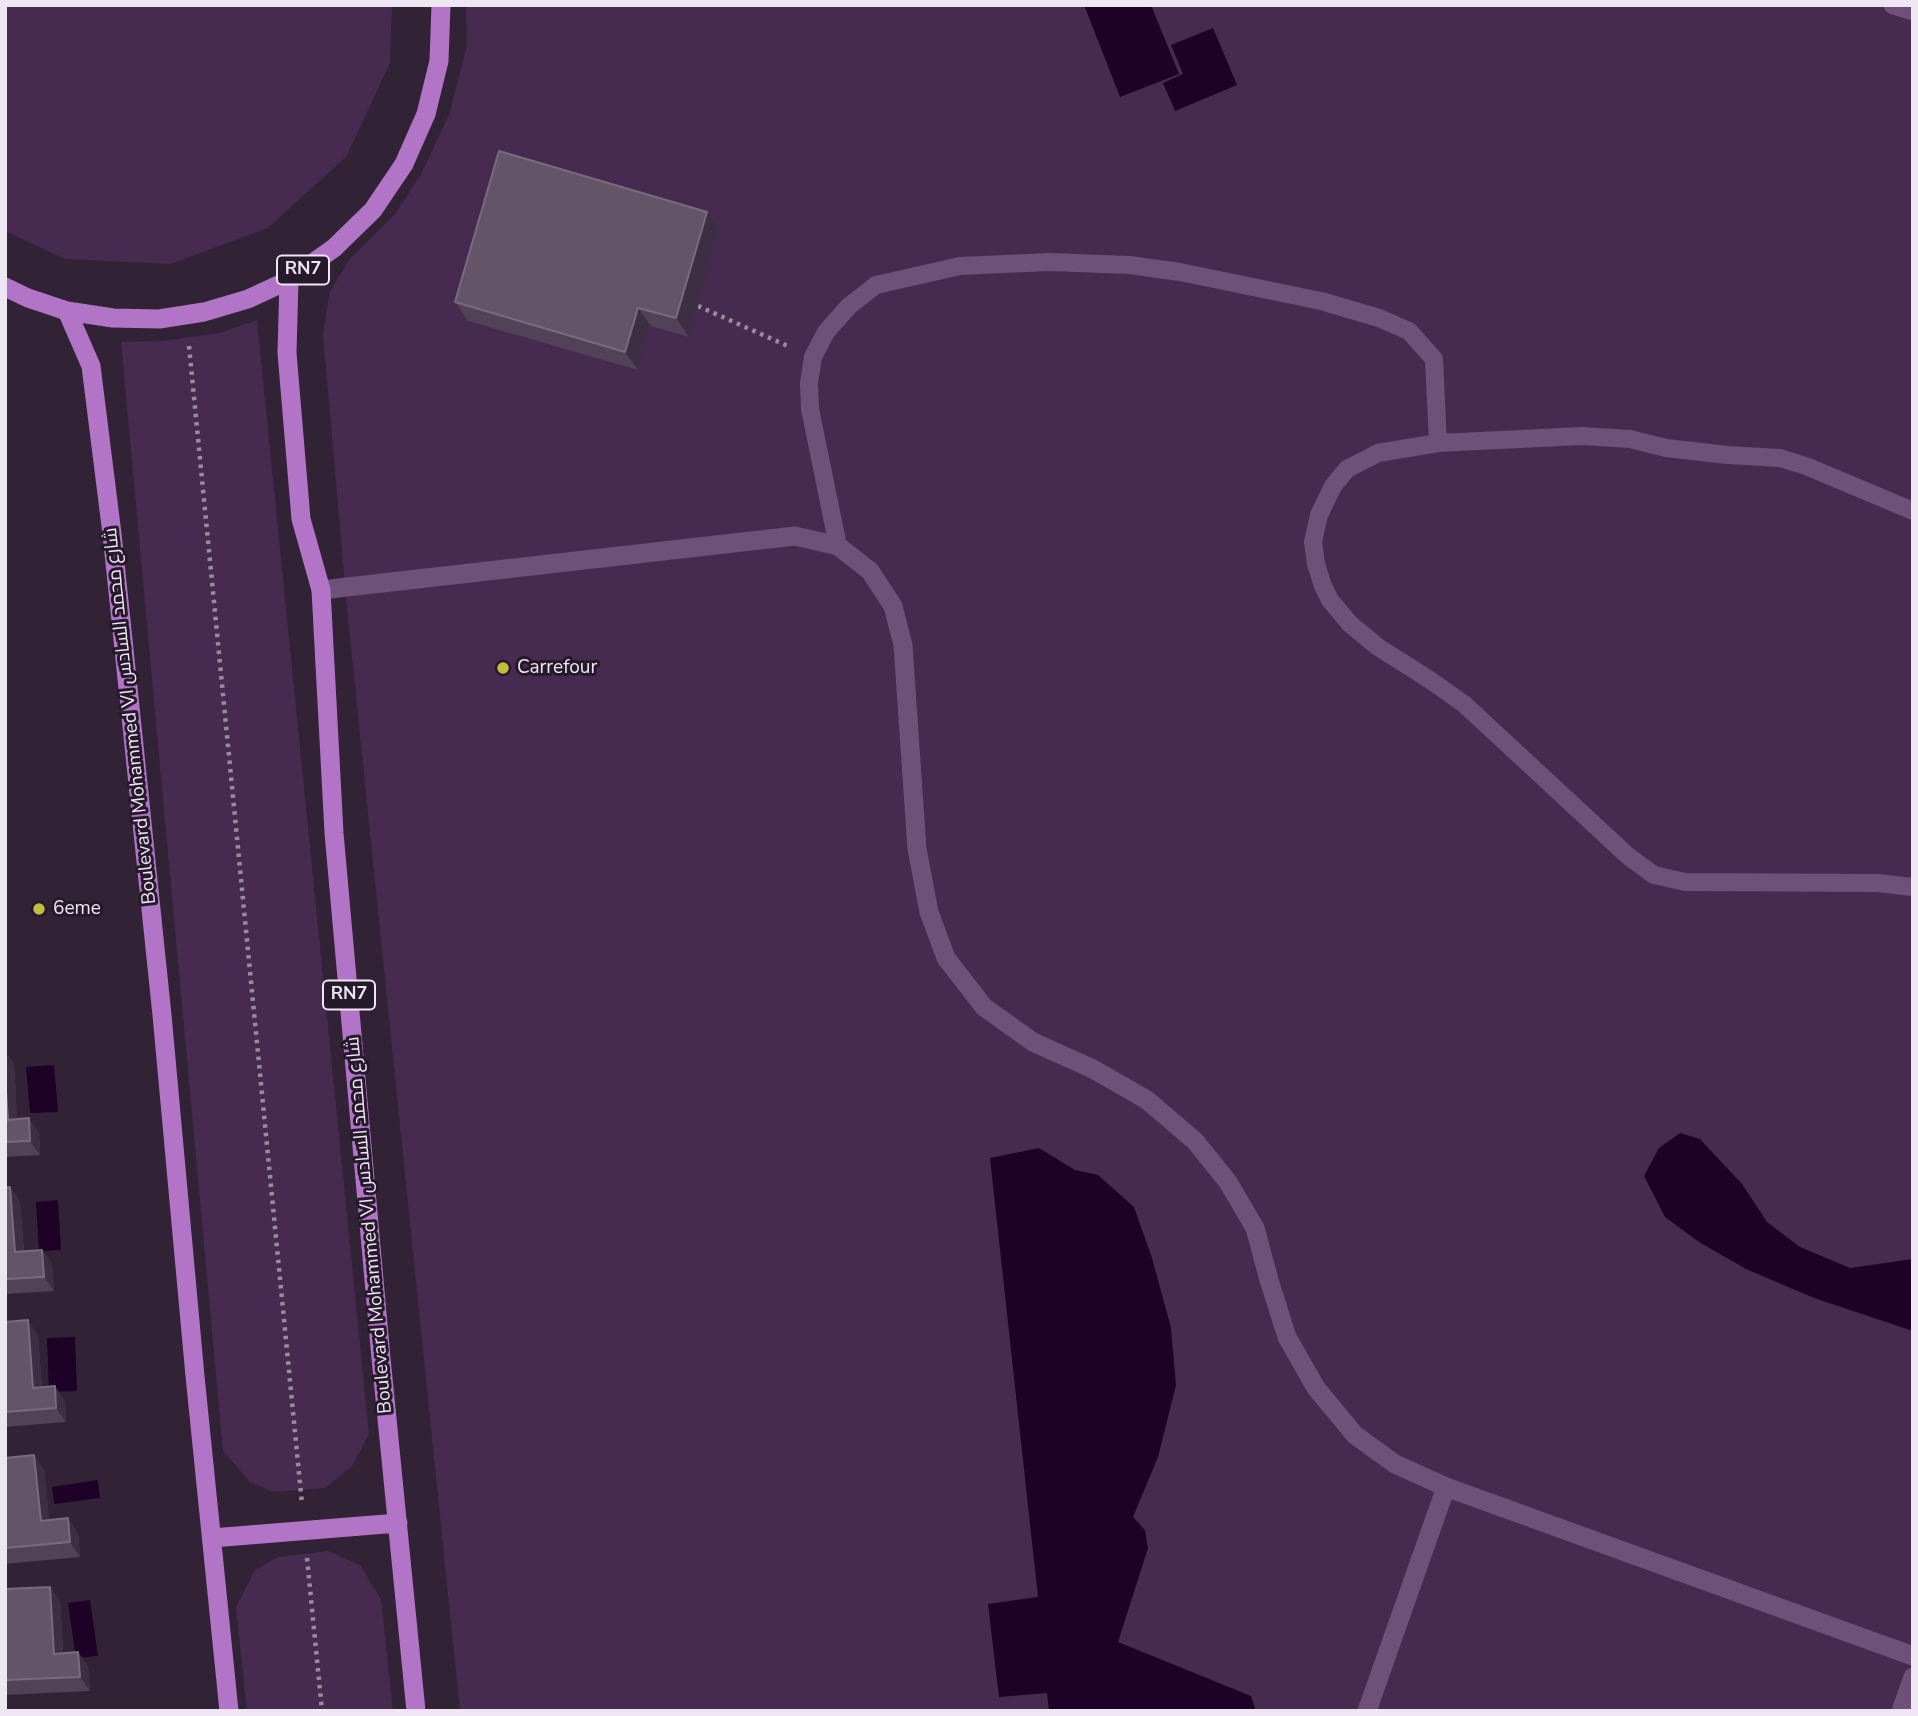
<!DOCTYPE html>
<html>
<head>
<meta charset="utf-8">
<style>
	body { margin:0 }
	#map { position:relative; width:1918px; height:1716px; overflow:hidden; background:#312236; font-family:"Nunito Sans",sans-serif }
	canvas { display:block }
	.frame { position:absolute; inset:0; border:7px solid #efe6f3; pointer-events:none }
</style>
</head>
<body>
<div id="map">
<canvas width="1918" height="1716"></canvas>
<div class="frame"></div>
</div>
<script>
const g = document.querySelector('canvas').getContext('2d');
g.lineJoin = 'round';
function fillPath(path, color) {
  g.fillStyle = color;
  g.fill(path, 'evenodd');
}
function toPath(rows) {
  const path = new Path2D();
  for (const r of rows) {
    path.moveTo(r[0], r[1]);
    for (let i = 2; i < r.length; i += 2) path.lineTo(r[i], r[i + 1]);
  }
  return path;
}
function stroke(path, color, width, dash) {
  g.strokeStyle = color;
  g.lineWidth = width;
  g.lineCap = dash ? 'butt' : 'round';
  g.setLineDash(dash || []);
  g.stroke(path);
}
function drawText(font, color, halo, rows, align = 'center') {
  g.font = font + ' "Nunito Sans",Cairo,sans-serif';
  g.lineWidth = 6;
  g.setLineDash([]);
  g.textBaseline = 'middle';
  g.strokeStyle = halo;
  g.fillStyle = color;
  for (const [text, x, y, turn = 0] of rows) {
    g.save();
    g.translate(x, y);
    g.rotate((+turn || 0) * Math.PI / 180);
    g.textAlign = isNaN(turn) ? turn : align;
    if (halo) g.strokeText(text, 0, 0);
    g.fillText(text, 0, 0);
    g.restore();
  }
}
const green = toPath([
	[5,5,392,5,390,63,346,157,268,228,170,264,65,259,5,231],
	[466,5,1913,5,1913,1711,460,1711,347,608,323,334,330,291,350,259,395,214,421,174,449,115,467,46],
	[257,320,369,1434,352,1466,325,1488,273,1492,250,1482,223,1451,121,342,162,341,219,333],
	[328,1551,360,1565,381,1599,393,1711,247,1711,236,1607,255,1570,278,1557]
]);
const water = toPath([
	[1084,5,1151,5,1179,74,1120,97],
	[1213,28,1237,85,1175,111,1163,83,1183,74,1171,45],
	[54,1065,58,1112,30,1113,26,1067],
	[1680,1133,1700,1139,1742,1184,1767,1222,1800,1247,1850,1268,1913,1259,1913,1331,1814,1298,1746,1269,1699,1242,1665,1217,1644,1176,1659,1148],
	[1039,1148,1075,1170,1098,1175,1134,1207,1152,1258,1171,1328,1176,1385,1158,1457,1133,1517,1145,1530,1148,1548,1118,1642,1251,1696,1256,1711,1049,1711,1047,1693,999,1697,988,1604,1038,1597,990,1158],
	[58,1200,61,1250,39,1251,36,1202],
	[75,1337,77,1391,49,1392,47,1338],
	[98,1480,100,1498,54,1504,52,1487],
	[90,1600,98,1656,76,1658,68,1603]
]);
const path = toPath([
	[698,306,790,347],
	[189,346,302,1504],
	[307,1558,322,1711]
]);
const service = toPath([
	[1913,511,1806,466,1780,458,1728,455,1666,448,1630,439,1582,436,1438,443,1378,453,1347,469,1333,486,1319,515,1313,542,1316,564,1323,586,1330,600,1350,624,1378,647,1430,680,1464,704,1628,856,1654,875,1685,882,1877,883,1913,887],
	[838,546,810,409,809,383,813,357,826,332,849,306,876,285,960,266,1050,262,1129,265,1180,272,1321,301,1379,318,1409,331,1434,359,1438,443]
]);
const minor = toPath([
	[1893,5,1913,11],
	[321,590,795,536,838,546,870,571,893,606,903,645,917,849,929,912,946,958,984,1007,1033,1042,1093,1069,1147,1100,1195,1141,1228,1182,1255,1228,1269,1280,1287,1337,1316,1388,1355,1435,1395,1464,1446,1487,1913,1656],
	[1367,1711,1446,1487],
	[1901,1711,1913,1677]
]);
const primary = toPath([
	[289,280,287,353,301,519,321,590,334,833,381,1358,416,1711],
	[5,287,28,298,67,311,113,318,159,319,204,312,248,299,289,280,334,248,373,210,404,164,426,114,439,61,441,5],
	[67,311,91,366,112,534,162,1015,195,1376,229,1711],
	[212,1538,398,1523]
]);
const wall = toPath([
	[720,230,689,337,651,326,638,370,468,321,455,302],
	[5,1052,14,1064,17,1119,39,1133,40,1155,5,1157],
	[10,1187,20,1202,24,1251,42,1250,52,1264,54,1291,5,1294,5,1188],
	[5,1322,38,1335,42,1387,65,1401,66,1422,5,1427],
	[5,1458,44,1469,49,1520,78,1533,80,1557,5,1564],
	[50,1587,60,1601,63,1653,78,1652,88,1667,90,1691,5,1695,5,1589]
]);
const shadedWall = toPath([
	[707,212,720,230,689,337,676,318],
	[638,308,651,326,638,370,625,352],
	[5,1052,14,1064,18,1134,8,1120],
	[29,1118,39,1133,40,1155,30,1141],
	[10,1187,20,1202,25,1266,15,1252],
	[42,1250,52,1264,54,1291,44,1277],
	[28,1320,38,1335,43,1402,33,1388],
	[55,1386,65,1401,66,1422,56,1408],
	[34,1455,44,1469,51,1536,41,1521],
	[68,1518,78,1533,80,1557,70,1542],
	[50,1587,60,1601,64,1668,54,1654],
	[78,1652,88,1667,90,1691,80,1677]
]);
const building = toPath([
	[499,151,707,212,676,318,638,308,625,352,455,302,499,151],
	[5,1077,8,1120,29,1118,30,1141,5,1142,5,1077],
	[10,1187,15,1252,42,1250,44,1277,5,1279,5,1188,10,1187],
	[28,1320,33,1388,55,1386,56,1408,5,1412,5,1322,28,1320],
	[34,1455,41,1521,68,1518,70,1542,5,1548,5,1458,34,1455],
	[50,1587,54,1654,78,1652,80,1677,5,1680,5,1589,50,1587]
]);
const markers = [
	[503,668,7,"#c2bd3f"],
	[39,909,7,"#c2bd3f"]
];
const shields = [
	[303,270,52],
	[349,995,52]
];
const shieldNames = [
	["RN7",303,270],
	["RN7",349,995]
];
const poiNames = [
	["Carrefour",517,668],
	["6eme",53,909]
];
const streetNames = [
	["Boulevard Mohammed VI شارع محمد السادس",131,716,-96],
	["Boulevard Mohammed VI شارع محمد السادس",370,1225,-95]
];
fillPath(green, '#462a4f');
fillPath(water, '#1e0127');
stroke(path, '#998d9d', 4.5, [3.5, 5]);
stroke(service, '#6e5078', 18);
stroke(minor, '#6e5078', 19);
stroke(primary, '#b274c7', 19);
fillPath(wall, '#524257');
fillPath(shadedWall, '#3e2e43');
fillPath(building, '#635468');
stroke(building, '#796b7d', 2);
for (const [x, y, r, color] of markers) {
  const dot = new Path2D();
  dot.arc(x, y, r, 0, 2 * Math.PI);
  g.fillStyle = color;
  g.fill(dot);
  stroke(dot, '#27192c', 2.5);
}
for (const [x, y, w] of shields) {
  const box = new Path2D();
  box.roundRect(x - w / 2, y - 14.5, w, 29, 5);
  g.fillStyle = '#27192c';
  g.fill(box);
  stroke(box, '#efe6f3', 2);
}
drawText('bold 18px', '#efe6f3', null, shieldNames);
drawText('19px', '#efe6f3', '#27192c', poiNames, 'left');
drawText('19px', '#efe6f3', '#27192c', streetNames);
</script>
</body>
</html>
